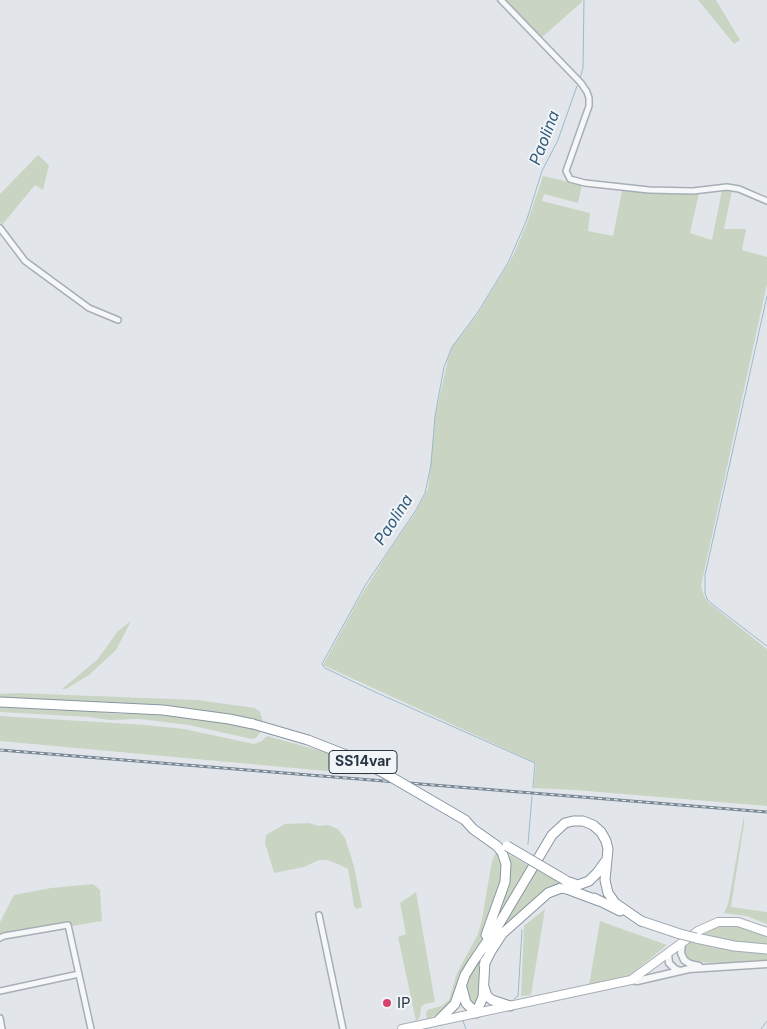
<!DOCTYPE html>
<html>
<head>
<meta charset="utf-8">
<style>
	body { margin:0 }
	canvas { display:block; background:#e2e6eb }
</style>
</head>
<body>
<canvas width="767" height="1029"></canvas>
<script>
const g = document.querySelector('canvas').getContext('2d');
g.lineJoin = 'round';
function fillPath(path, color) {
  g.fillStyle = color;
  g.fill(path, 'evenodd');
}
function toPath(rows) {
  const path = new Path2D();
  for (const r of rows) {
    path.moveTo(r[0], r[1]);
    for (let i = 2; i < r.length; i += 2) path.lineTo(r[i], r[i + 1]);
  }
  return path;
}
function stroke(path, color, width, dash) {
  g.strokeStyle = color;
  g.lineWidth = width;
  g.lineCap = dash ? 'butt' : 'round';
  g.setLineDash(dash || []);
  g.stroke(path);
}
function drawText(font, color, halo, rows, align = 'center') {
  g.font = font + ' Inter,sans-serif';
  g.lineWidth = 4;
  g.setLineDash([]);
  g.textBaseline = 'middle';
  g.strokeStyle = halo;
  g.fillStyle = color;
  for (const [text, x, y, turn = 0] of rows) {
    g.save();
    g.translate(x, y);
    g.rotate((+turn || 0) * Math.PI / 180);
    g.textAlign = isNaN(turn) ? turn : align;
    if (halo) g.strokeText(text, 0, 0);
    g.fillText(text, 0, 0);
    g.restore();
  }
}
const green = toPath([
	[505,0,582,0,582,2,541,38],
	[698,0,716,0,740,40,734,44],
	[38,155,49,165,43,190,35,185,2,225,0,222,0,194],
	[543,176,582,185,578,203,544,194,542,201,590,213,588,231,613,236,622,191,699,193,690,233,712,240,722,190,732,191,724,229,746,229,742,250,767,257,767,284,701,586,704,596,709,603,767,649,767,806,575,790,534,788,536,763,323,665,359,599,387,554,415,513,428,489,435,417,448,359,452,347,477,315,513,256,527,223],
	[131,621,116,650,89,675,66,689,62,689,97,660,118,631],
	[16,693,197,700,255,708,260,712,263,721,195,709,138,706,124,703,110,702,94,704,0,698,0,694],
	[0,705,95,710,105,713,123,714,136,713,198,716,252,727,261,731,256,738,252,739,189,725,140,719,109,720,89,717,0,712],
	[0,716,146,725,184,729,254,744,262,741,267,736,325,752,360,767,370,775,0,741],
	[744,816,744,824,731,907,767,912,767,924,747,916,724,913,728,904],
	[309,823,319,826,328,825,338,829,345,838,354,866,362,907,356,909,354,906,348,869,340,865,327,860,319,860,304,867,274,873,265,843,266,835,285,824],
	[496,852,502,862,504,874,483,939,463,974,458,992,444,1011,430,1018,427,1018,426,1015,427,1010,441,1006,449,1000,457,973,478,934,482,919,492,861],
	[510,855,531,867,491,931,507,856,508,857],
	[535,869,565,885,498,934],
	[93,884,100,890,102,921,72,926,68,921,5,933,0,936,0,922,14,895,51,888],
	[416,892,435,1002,425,1004,421,1007,420,1017,416,1021,398,937,406,934,400,903],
	[545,909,531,995,521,996,524,926],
	[600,921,667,945,630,975,589,985],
	[722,924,735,925,767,935,767,945,733,941,701,934,706,930],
	[691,941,767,952,767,961,726,963,692,962,684,956,684,946],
	[481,956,479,975,481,997,475,1008,467,1001,466,986,469,976]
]);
const stream = toPath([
	[580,79,583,68,584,0],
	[767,296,705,575,705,593,707,599,712,604,767,646],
	[533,788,535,763,375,692,325,668,322,664,366,584,416,510,425,493,431,465,435,416,444,367,452,347,478,312,509,261,527,219,542,171,558,140,577,86],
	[528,844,532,796],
	[514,999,518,996,522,930],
	[463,1021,466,1029],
	[761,1029,767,1021]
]);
const minor = toPath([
	[501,0,581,83,587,92,589,98,589,106,566,171,570,179,585,183,649,190,693,191,727,187,739,189,767,201],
	[0,228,25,261,89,308,118,320],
	[319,915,343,1029],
	[0,938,4,936,68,925,91,1029],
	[0,991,79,974],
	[0,1018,2,1029]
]);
const tertiary = toPath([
	[682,942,681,953,684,960,690,964,699,966],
	[668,953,669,963,675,969,680,971],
	[631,980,637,981,689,969,767,964]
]);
const secondary = toPath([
	[402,1029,631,980,698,931,718,922,738,922,767,932]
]);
const primary = toPath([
	[641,921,680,934],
	[696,938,734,946,767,949]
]);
const trunk = toPath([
	[0,702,163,710,229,719,253,724],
	[465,820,473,829,497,846,502,852,506,864,505,882,486,935],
	[566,881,578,885,589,881,597,873,605,862],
	[594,898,620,911],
	[484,965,491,951,502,934,548,893,561,888,567,889,599,901],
	[484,987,487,996,492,1000,510,1006],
	[462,988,466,1003,476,1013,483,997,485,961],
	[439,1020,455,1004,465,975,473,962,499,924,552,835,565,823,573,821,583,821,593,825,601,832,606,841,608,849,605,880,608,893,615,903,641,921]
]);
const rail = toPath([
	[0,750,767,812]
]);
const primaryBridge = toPath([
	[680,934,696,938]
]);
const trunkBridge = toPath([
	[253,724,308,740,359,760,386,774,465,820],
	[507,846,565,880]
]);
const markers = [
	[387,1003,5,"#d5426a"]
];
const shields = [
	[363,762,68]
];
const shieldNames = [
	["SS14var",363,762]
];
const poiNames = [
	["IP",397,1003]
];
const waterNames = [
	["Paolina",545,138,-69],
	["Paolina",394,520,-57]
];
fillPath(green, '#c9d5c2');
stroke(stream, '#9bb9cc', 1);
stroke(minor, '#a7aeb6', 8);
stroke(tertiary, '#a7aeb6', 9);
stroke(secondary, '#a7aeb6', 10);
stroke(primary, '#a0acb7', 11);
stroke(trunk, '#8896a2', 11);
stroke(minor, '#f5f7f9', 5);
stroke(tertiary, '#f5f7f9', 6);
stroke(secondary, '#fff', 8);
stroke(primary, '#fff', 9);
stroke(trunk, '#fff', 9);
stroke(rail, '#7a8895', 3);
stroke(rail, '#f1f5f8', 1, [4]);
stroke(primaryBridge, '#a0acb7', 11, []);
stroke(trunkBridge, '#8896a2', 11, []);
stroke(primaryBridge, '#fff', 9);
stroke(trunkBridge, '#fff', 9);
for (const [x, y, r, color] of markers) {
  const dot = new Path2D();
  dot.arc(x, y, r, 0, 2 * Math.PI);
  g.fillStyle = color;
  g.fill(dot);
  stroke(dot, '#f1f5f8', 2);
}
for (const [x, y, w] of shields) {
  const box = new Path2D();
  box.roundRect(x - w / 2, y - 11.5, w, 23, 4);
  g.fillStyle = '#f1f5f8';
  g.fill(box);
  stroke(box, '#293644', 1);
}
drawText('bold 14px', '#293644', null, shieldNames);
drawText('15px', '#293644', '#f1f5f8', poiNames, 'left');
drawText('italic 16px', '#315a7a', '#f1f5f8', waterNames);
</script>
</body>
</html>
